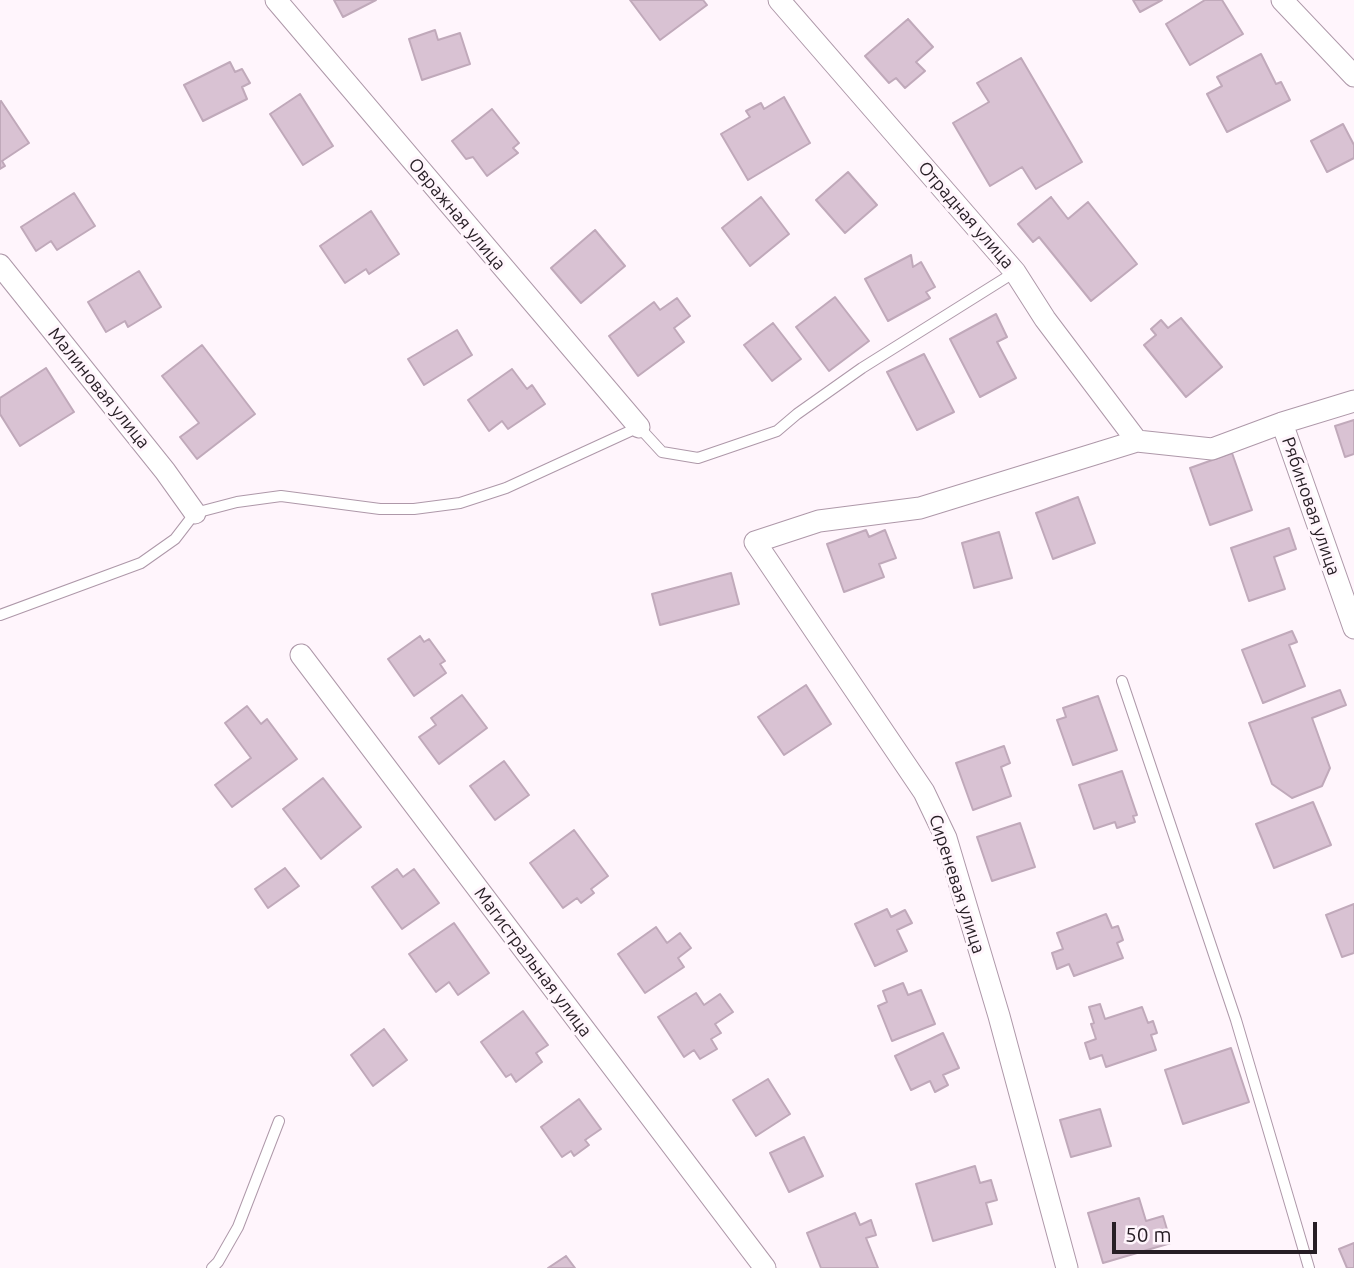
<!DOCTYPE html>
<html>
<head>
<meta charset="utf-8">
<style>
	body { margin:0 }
	#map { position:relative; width:1354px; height:1268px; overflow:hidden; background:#fff5fc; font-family:Ubuntu,sans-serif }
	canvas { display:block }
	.scale { position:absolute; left:1112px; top:1222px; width:205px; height:32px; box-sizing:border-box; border:4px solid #271e25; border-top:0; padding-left:9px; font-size:21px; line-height:24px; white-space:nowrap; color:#271e25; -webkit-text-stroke:5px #fff5fc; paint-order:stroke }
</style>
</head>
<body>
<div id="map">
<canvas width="1354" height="1268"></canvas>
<div class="scale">50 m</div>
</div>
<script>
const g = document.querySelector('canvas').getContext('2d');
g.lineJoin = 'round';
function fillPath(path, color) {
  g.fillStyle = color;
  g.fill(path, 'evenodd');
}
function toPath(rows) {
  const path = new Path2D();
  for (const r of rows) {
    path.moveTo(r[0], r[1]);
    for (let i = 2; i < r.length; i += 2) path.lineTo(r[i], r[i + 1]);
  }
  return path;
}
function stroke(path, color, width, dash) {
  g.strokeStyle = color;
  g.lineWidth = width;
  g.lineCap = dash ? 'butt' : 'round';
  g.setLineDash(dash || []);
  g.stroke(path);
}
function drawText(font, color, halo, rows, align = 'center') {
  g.font = font + ' Ubuntu,sans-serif';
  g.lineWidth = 6;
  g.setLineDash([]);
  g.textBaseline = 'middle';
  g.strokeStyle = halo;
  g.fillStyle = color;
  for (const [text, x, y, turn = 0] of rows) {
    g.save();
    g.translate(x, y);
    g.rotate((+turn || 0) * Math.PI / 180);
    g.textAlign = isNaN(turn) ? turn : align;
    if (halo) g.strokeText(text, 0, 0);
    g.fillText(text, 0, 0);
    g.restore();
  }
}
const building = toPath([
	[334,0,376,0,343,17,334,0],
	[630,0,703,0,707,5,660,40,630,0],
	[1133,0,1162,0,1140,12,1133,0],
	[1205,0,1222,0,1243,34,1190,65,1166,24,1205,0],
	[908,19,933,47,916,62,925,71,905,88,896,78,889,83,865,56,908,19],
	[435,30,438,40,460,33,470,64,422,80,409,39,435,30],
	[1261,54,1276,84,1281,82,1290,100,1227,132,1207,94,1222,86,1217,77,1261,54],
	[1021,58,1082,162,1036,189,1022,167,990,186,953,123,989,102,977,83,1021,58],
	[230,62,235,72,242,69,250,83,242,87,247,99,203,121,184,85,230,62],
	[300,94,333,146,303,165,270,114,300,94],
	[784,97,810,143,748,180,721,134,750,117,746,111,761,103,764,109,784,97],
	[1,101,29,143,2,161,5,166,0,169,0,102,1,101],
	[492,109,519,143,513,148,518,153,487,176,473,157,466,159,452,141,492,109],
	[1343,124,1354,145,1354,158,1327,172,1311,141,1343,124],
	[848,172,877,205,845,233,816,200,848,172],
	[74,193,95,226,57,250,51,241,36,251,21,227,74,193],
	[761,197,789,234,750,266,722,228,761,197],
	[1051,197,1068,219,1088,202,1137,264,1091,301,1039,237,1033,242,1018,224,1051,197],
	[371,211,399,254,369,274,366,269,345,283,320,246,371,211],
	[595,230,625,266,581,303,551,268,595,230],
	[911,255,913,267,921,262,935,287,926,292,930,298,888,321,865,279,911,255],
	[139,271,161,307,128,327,125,321,106,332,88,302,139,271],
	[835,297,869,341,829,371,796,327,835,297],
	[677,298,690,316,674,328,684,342,638,376,609,336,654,302,660,310,677,298],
	[996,314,1007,337,997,342,1016,378,980,397,950,339,996,314],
	[1181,318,1222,367,1186,397,1144,345,1156,335,1151,329,1161,320,1168,328,1181,318],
	[773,323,801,359,772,381,744,345,773,323],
	[457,330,472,355,424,385,408,359,457,330],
	[202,345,255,414,197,459,180,437,199,423,162,376,202,345],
	[924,354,954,412,917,430,887,372,924,354],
	[46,368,74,412,20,446,0,414,0,398,46,368],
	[512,369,527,389,532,385,545,404,508,429,502,421,489,431,468,400,512,369],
	[1354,420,1354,454,1345,457,1335,426,1354,420],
	[1232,453,1252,510,1210,525,1190,468,1232,453],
	[1078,497,1095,543,1053,559,1036,513,1078,497],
	[1289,528,1296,549,1274,557,1285,589,1249,601,1231,548,1289,528],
	[866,530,869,537,885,530,896,558,879,564,884,577,844,592,827,544,866,530],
	[999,532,1012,578,974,588,962,543,999,532],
	[731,573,739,604,660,625,652,594,731,573],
	[1292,631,1297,642,1289,645,1305,686,1263,703,1242,650,1292,631],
	[420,636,424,642,429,639,445,661,440,664,446,673,414,696,388,659,420,636],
	[806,685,831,724,784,755,758,717,806,685],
	[1340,690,1346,705,1312,718,1330,768,1322,786,1292,798,1272,784,1249,723,1340,690],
	[462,695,487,728,439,764,419,737,436,725,431,718,462,695],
	[1098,696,1117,750,1073,765,1057,720,1066,717,1063,708,1098,696],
	[247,706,261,724,267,719,297,759,232,807,215,785,251,758,225,723,247,706],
	[1004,746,1010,763,1001,767,1011,796,973,810,956,763,1004,746],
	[504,761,529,795,495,820,470,786,504,761],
	[1122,771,1137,815,1133,816,1135,822,1117,828,1115,822,1094,829,1079,785,1122,771],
	[323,778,361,827,321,859,283,809,323,778],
	[1313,802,1331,845,1274,868,1256,824,1313,802],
	[1020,823,1035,867,992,881,977,837,1020,823],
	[574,830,608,876,591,889,594,893,581,903,577,898,563,908,530,863,574,830],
	[285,868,299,886,268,908,255,889,285,868],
	[397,869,403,877,414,869,439,903,402,929,372,887,397,869],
	[1354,904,1354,953,1342,957,1326,915,1354,904],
	[887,909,891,917,905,910,912,923,897,930,907,951,875,966,855,924,887,909],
	[1106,914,1112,928,1118,926,1123,940,1117,943,1123,958,1074,976,1069,964,1057,969,1052,953,1063,949,1057,933,1106,914],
	[454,923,489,973,458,995,449,982,436,992,409,954,454,923],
	[656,927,667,943,680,933,691,948,678,958,684,967,645,993,618,954,656,927],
	[903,983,908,995,921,990,935,1024,892,1041,878,1006,887,1002,883,991,903,983],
	[696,993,704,1005,720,994,733,1012,715,1024,721,1033,711,1039,717,1049,700,1059,694,1050,684,1057,658,1017,696,993],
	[1100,1004,1105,1019,1142,1007,1148,1023,1153,1021,1157,1033,1151,1035,1156,1050,1106,1067,1102,1055,1090,1059,1085,1043,1096,1039,1091,1024,1094,1023,1089,1007,1100,1004],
	[523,1011,548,1045,536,1053,542,1062,516,1082,511,1074,506,1077,481,1042,523,1011],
	[384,1029,407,1060,373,1086,351,1055,384,1029],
	[943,1033,959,1068,943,1075,948,1085,935,1092,930,1081,911,1090,895,1056,943,1033],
	[1231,1048,1249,1102,1183,1124,1165,1070,1231,1048],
	[768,1079,790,1114,756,1136,733,1100,768,1079],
	[579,1099,601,1129,585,1140,589,1145,574,1156,571,1151,562,1157,541,1127,579,1099],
	[1100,1109,1111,1146,1071,1157,1060,1120,1100,1109],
	[804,1137,823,1176,789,1192,770,1153,804,1137],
	[975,1166,980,1183,991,1180,997,1200,986,1203,992,1224,933,1241,916,1184,975,1166],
	[1139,1198,1146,1221,1163,1216,1171,1243,1103,1263,1088,1213,1139,1198],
	[855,1213,860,1225,871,1220,876,1235,866,1238,878,1268,821,1268,807,1233,855,1213],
	[1354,1243,1354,1268,1347,1268,1339,1249,1354,1243],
	[566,1256,575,1268,548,1268,566,1256]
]);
const service = toPath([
	[0,615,141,563,175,539,195,513,237,502,281,496,380,509,414,509,460,503,506,488,639,427,662,452,698,458,777,431,797,414,862,368,1015,272],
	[1122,681,1236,1020,1309,1268],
	[212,1268,218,1262,238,1227,279,1121]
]);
const minor = toPath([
	[276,0,639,427],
	[779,0,1015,272,1045,319,1137,441],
	[1282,0,1354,76],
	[0,265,165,471,195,513],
	[1282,423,1354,628],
	[301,655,765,1268],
	[1067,1268,999,1016,946,838,924,792,755,542,819,521,920,508,1137,441,1212,449,1282,423,1354,401]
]);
const streetNames = [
	["Овражная улица",457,214,50],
	["Отрадная улица",966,215,49],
	["Малиновая улица",99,388,51],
	["Рябиновая улица",1311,506,71],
	["Сиреневая улица",957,884,72],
	["Магистральная улица",533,962,53]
];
fillPath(building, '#d9c2d3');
stroke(building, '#c0a9ba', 2);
stroke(service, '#ae98a9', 12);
stroke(minor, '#ae98a9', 23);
stroke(service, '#fff', 10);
stroke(minor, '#fff', 21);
drawText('18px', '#271e25', '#fff5fc', streetNames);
</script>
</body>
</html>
